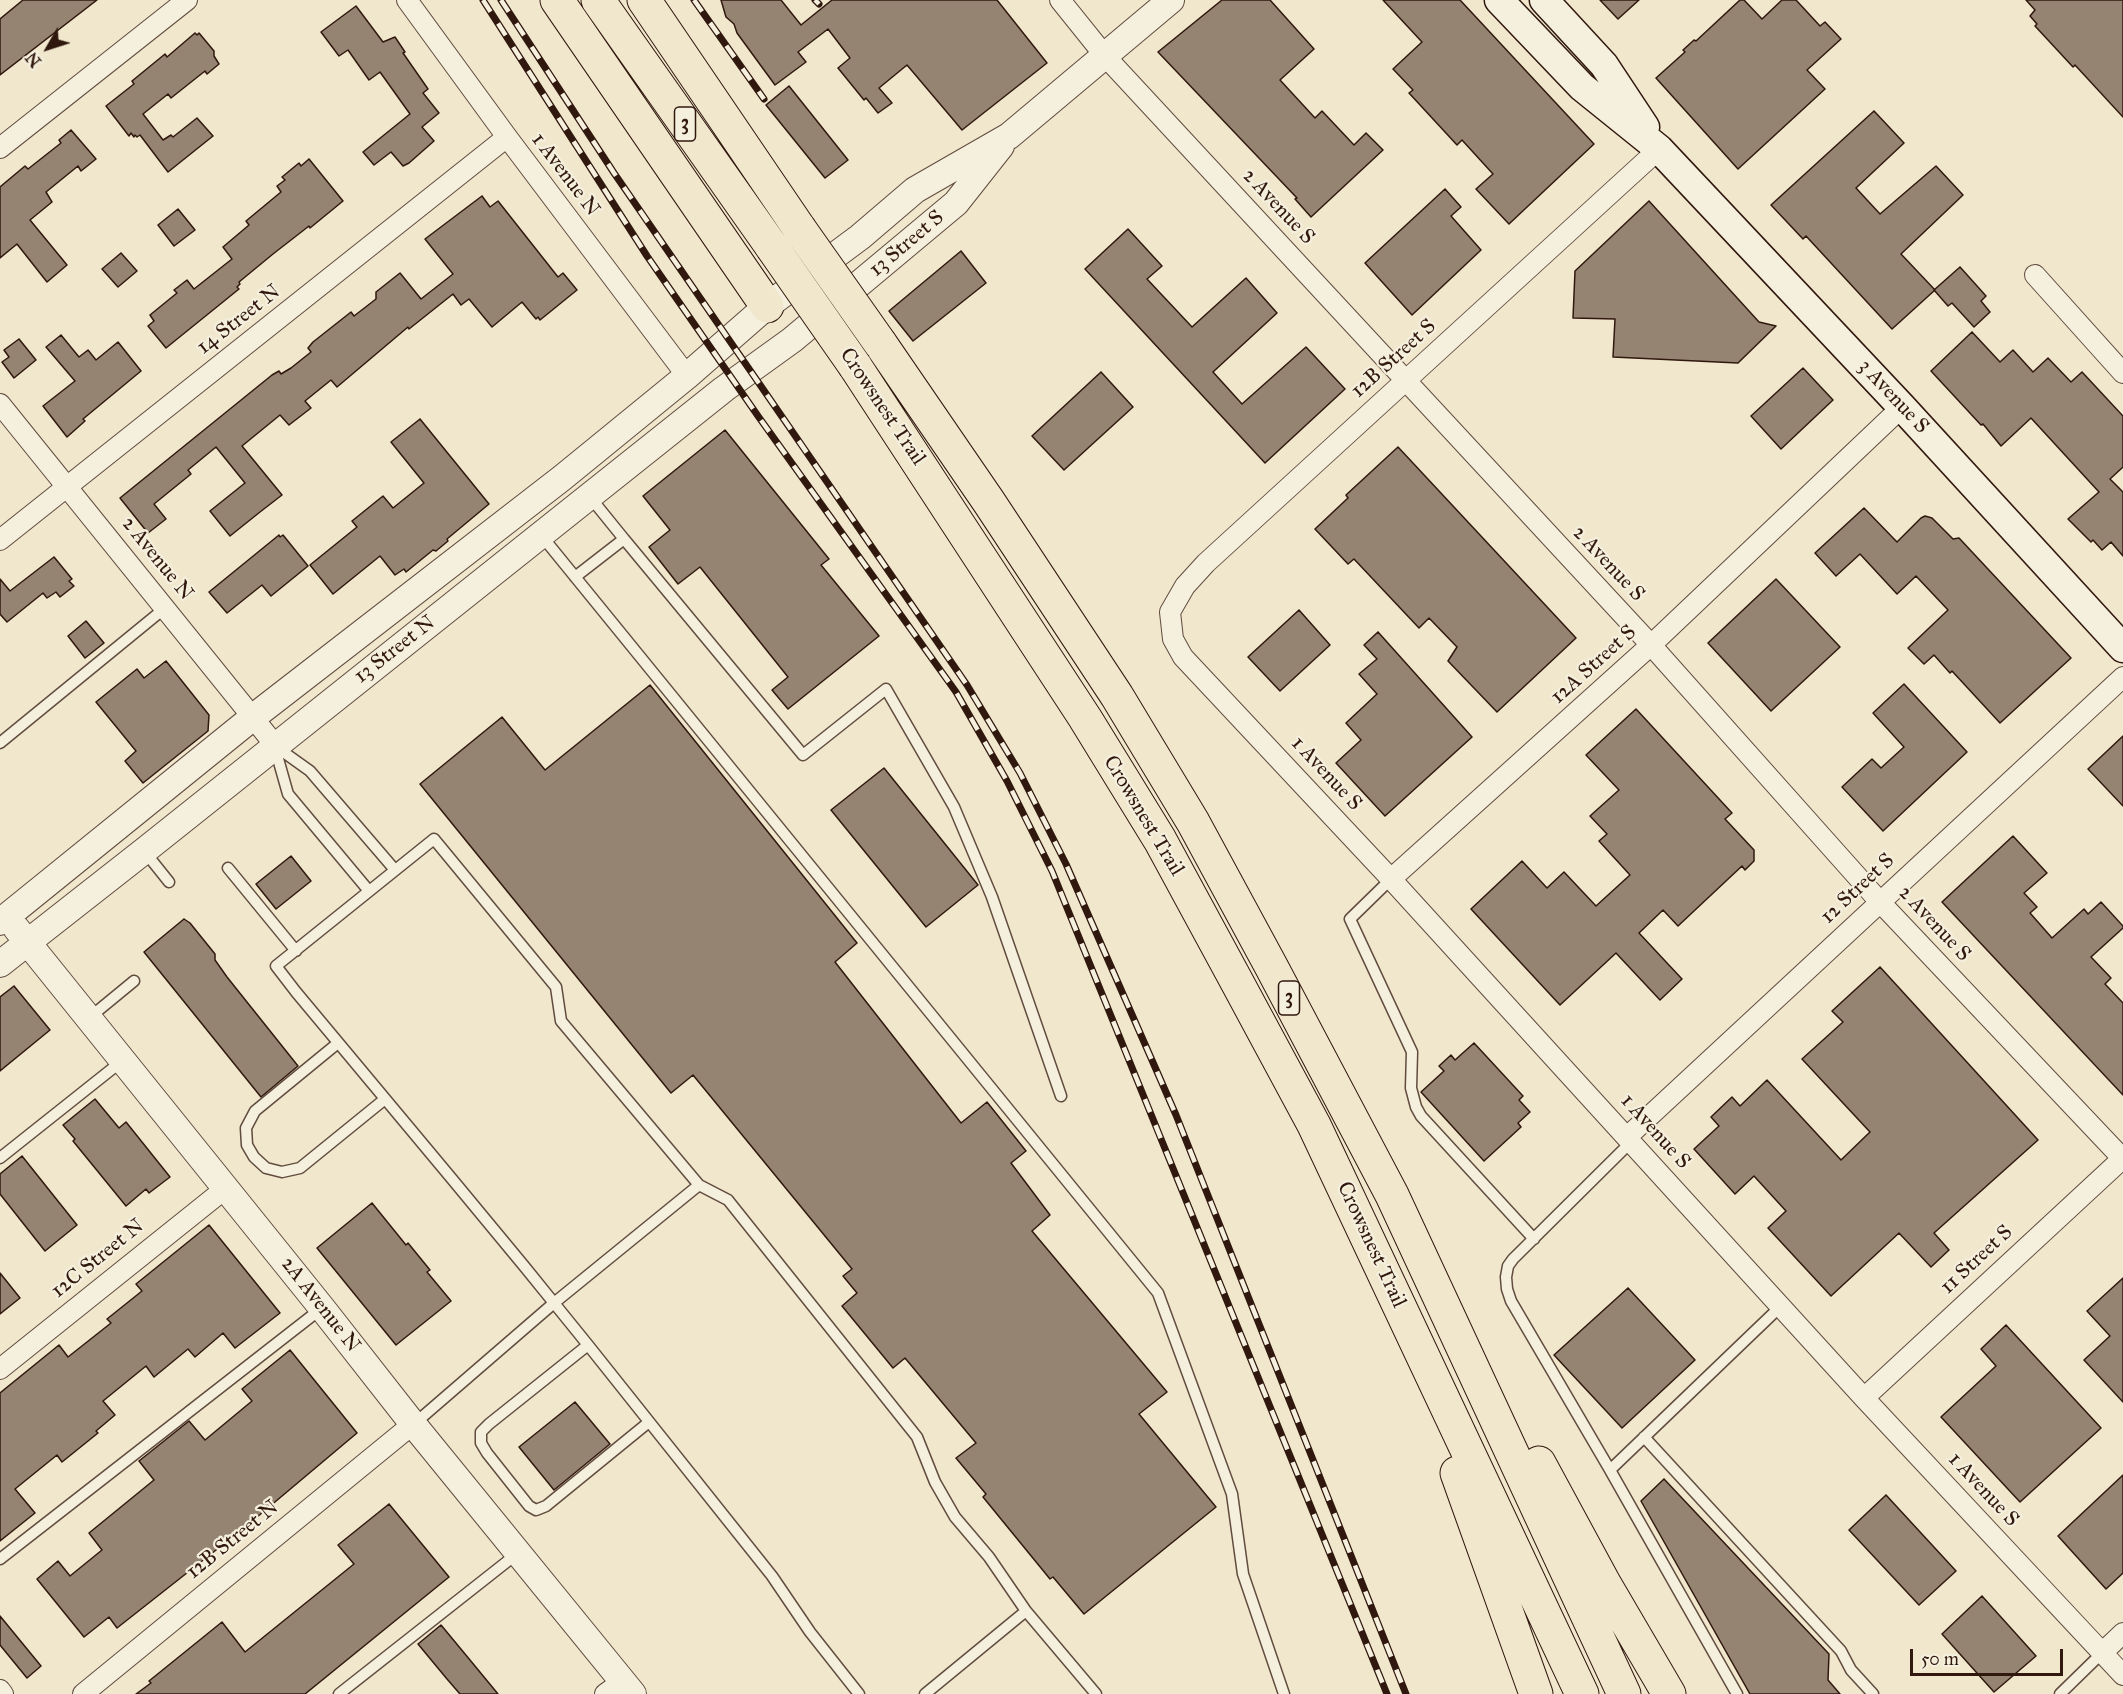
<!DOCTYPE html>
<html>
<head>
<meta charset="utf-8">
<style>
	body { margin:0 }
	#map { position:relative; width:2123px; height:1694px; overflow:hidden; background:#f0e7cd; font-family:"IM FELL Great Primer",serif }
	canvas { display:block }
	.north { position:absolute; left:18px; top:18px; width:60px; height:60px; -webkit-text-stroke:4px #f5efde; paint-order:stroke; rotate:231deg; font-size:16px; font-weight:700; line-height:24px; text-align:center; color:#31180e }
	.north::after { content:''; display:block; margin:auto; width:21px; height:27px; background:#31180e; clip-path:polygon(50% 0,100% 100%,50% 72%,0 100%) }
	.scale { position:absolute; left:1910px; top:1649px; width:153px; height:27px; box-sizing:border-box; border:3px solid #31180e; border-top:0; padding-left:8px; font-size:18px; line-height:21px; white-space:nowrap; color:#31180e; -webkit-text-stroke:4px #f5efde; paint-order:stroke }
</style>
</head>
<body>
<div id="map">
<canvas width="2123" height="1694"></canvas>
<div class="north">N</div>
<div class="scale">50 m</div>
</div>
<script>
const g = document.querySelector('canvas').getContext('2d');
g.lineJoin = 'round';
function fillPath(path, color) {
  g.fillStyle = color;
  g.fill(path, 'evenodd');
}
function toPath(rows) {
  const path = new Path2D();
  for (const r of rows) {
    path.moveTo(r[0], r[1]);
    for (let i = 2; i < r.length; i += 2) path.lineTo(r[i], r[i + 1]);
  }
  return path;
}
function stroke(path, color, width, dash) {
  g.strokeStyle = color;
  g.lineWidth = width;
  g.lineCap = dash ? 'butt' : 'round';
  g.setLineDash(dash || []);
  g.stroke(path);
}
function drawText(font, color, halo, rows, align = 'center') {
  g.font = font + ' "IM FELL Great Primer",serif';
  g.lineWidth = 4.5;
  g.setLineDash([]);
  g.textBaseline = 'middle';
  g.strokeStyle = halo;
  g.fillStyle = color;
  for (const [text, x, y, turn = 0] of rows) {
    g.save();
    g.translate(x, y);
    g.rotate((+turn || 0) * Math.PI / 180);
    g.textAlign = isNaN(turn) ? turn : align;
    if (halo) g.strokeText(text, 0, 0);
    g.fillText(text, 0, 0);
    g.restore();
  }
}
const building = toPath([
	[23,0,97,0,0,75,0,19,23,0],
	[721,0,781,0,801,25,832,0,997,0,1047,63,962,130,907,65,879,88,892,103,878,113,866,98,864,100,838,68,850,58,828,29,798,52,806,62,775,85,737,33,734,24,726,17,721,0],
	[1222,0,1270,0,1314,49,1280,80,1315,118,1322,111,1354,145,1366,133,1383,150,1311,217,1295,199,1297,198,1158,52,1222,0],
	[1383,0,1460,0,1594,144,1509,224,1476,189,1493,174,1462,140,1457,145,1409,93,1413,90,1393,69,1422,42,1383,0],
	[1600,0,1639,0,1618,19,1600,0],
	[1740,0,1744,0,1762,19,1782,0,1796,0,1820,26,1825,22,1841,39,1807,70,1825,89,1738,169,1656,78,1685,52,1683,50,1694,40,1696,41,1740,0],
	[2026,0,2123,0,2123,117,2075,65,2073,67,2035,26,2037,24,2030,16,2035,10,2026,0],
	[356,6,383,42,395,37,405,52,403,53,428,89,423,93,439,113,422,127,434,141,409,163,403,166,391,152,374,165,363,152,410,114,380,72,369,80,348,50,339,56,321,32,356,6],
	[195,33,197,35,199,33,214,51,214,56,219,64,207,74,205,71,171,98,168,94,143,114,163,140,171,135,173,137,197,118,213,136,168,172,140,135,137,137,135,135,134,137,131,133,129,136,106,106,134,84,132,81,165,54,167,57,195,33],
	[789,86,848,160,825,178,766,105,789,86],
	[1874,111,1904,143,1856,188,1880,214,1936,166,1963,195,1901,254,1935,290,1892,329,1806,236,1803,239,1771,205,1874,111],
	[71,130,96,159,81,171,78,166,46,192,52,202,30,220,67,265,47,282,17,244,0,258,0,187,25,166,28,169,61,143,59,140,71,130],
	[309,159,343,201,310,228,309,226,273,254,239,282,240,284,237,287,239,289,166,348,148,326,154,321,150,315,177,293,174,290,187,280,194,289,232,259,223,247,249,225,246,221,281,192,277,186,285,180,282,177,299,163,301,166,309,159],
	[1445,189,1461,207,1451,216,1481,250,1412,315,1365,263,1445,189],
	[482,196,490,207,498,201,558,277,563,273,577,290,540,320,538,317,536,319,522,302,492,327,469,299,461,305,453,294,409,329,408,327,337,387,331,380,305,401,311,408,289,425,280,415,242,446,282,495,260,512,230,536,210,511,245,483,216,447,188,470,191,474,154,504,166,519,148,533,120,498,272,375,279,371,281,374,291,368,311,352,308,348,313,342,351,312,354,316,376,299,376,292,400,273,421,299,453,274,425,239,482,196],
	[1649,201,1759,322,1776,326,1738,363,1613,357,1615,319,1573,318,1575,271,1649,201],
	[178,209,195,230,174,246,158,225,178,209],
	[1128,229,1162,266,1147,279,1192,327,1246,278,1277,313,1213,372,1242,404,1306,347,1345,389,1265,463,1085,269,1128,229],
	[961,251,986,283,913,341,889,311,961,251],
	[121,253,137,271,118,287,102,269,121,253],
	[1960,267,1986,296,1981,301,1990,312,1974,327,1952,303,1948,306,1934,290,1960,267],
	[1972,332,2000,362,2013,350,2033,372,2048,358,2071,382,2082,372,2123,416,2123,467,2110,479,2123,492,2123,556,2111,542,2102,550,2093,540,2091,542,2068,519,2099,492,2031,418,2001,446,1983,424,1981,425,1931,371,1972,332],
	[61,335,79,357,88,350,96,360,118,342,141,371,83,419,85,421,67,437,43,406,75,381,46,347,61,335],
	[19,339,36,360,14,378,2,362,9,357,4,350,19,339],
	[1803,368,1833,400,1781,449,1751,416,1803,368],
	[1101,372,1133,407,1064,470,1032,436,1101,372],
	[420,419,489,504,447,539,448,541,436,551,433,550,406,572,404,569,395,575,380,556,333,594,310,565,357,527,352,521,383,496,393,508,424,483,391,442,420,419],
	[725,430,829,559,821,565,879,636,788,709,772,690,788,677,700,567,678,584,649,547,670,530,643,496,725,430],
	[1398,447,1576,638,1497,712,1448,661,1457,647,1429,618,1419,628,1354,559,1348,564,1315,529,1348,498,1346,495,1398,447],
	[1864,508,1897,542,1921,518,1925,516,1932,518,1953,539,1959,538,2071,658,2000,723,1952,671,1950,673,1934,655,1924,664,1908,648,1948,610,1916,576,1897,594,1860,554,1836,576,1815,553,1864,508],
	[279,535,280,537,283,535,308,566,271,596,262,585,227,613,209,592,279,535],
	[54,557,72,579,69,581,74,586,60,597,56,592,47,598,43,593,7,622,0,614,0,579,10,591,54,557],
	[1776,579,1840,647,1771,711,1708,643,1776,579],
	[1299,610,1330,645,1280,691,1248,657,1299,610],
	[86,621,104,643,85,658,68,636,86,621],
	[1378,632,1472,737,1385,816,1336,763,1361,740,1346,723,1377,694,1359,674,1377,659,1364,645,1378,632],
	[166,661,209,715,208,731,143,783,125,761,136,751,96,702,137,669,144,678,166,661],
	[1904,684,1967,752,1883,831,1842,787,1872,759,1881,768,1904,747,1873,713,1904,684],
	[650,685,857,943,835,962,961,1123,987,1102,1026,1151,1011,1163,1050,1215,1032,1231,1167,1392,1139,1414,1216,1507,1084,1614,1053,1577,1050,1579,983,1497,986,1494,956,1458,976,1443,905,1358,893,1368,842,1306,857,1293,843,1276,852,1269,693,1075,671,1093,420,784,502,717,545,770,650,685],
	[1636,709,1732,813,1725,819,1754,850,1754,861,1745,870,1742,866,1678,926,1663,910,1639,933,1682,979,1660,1000,1616,953,1560,1005,1471,909,1522,861,1547,888,1564,872,1596,906,1630,875,1599,841,1607,834,1590,816,1619,790,1586,755,1636,709],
	[2123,736,2123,806,2088,769,2123,736],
	[884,768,978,885,926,927,831,810,884,768],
	[2013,836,2047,873,2024,893,2037,907,2030,913,2052,938,2084,909,2088,914,2101,902,2123,926,2123,928,2091,957,2111,978,2105,984,2123,1003,2123,1095,1942,902,2013,836],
	[291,856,311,881,276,909,256,884,291,856],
	[184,919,190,923,215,954,215,960,227,977,298,1066,261,1097,144,952,184,919],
	[1880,967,2038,1140,1934,1233,1949,1250,1931,1267,1899,1233,1831,1296,1768,1228,1786,1211,1754,1176,1735,1194,1694,1149,1719,1126,1711,1117,1732,1097,1740,1106,1767,1080,1841,1160,1870,1132,1802,1059,1843,1022,1832,1011,1880,967],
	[14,986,50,1030,0,1071,0,997,14,986],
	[1474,1043,1523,1096,1519,1100,1530,1112,1518,1123,1521,1127,1484,1161,1421,1092,1444,1071,1439,1066,1451,1055,1455,1060,1474,1043],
	[95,1099,119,1128,126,1122,170,1177,149,1193,146,1189,126,1206,73,1141,75,1139,63,1125,95,1099],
	[22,1156,77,1225,45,1251,0,1194,0,1174,22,1156],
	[372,1203,406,1245,408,1243,430,1270,427,1272,451,1301,396,1345,317,1248,372,1203],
	[209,1225,280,1313,235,1348,223,1333,195,1357,188,1349,154,1377,146,1366,103,1401,115,1415,96,1431,98,1433,62,1462,57,1455,15,1489,35,1513,0,1541,0,1393,59,1345,68,1357,111,1323,107,1319,142,1291,136,1284,209,1225],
	[0,1273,20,1298,0,1314,0,1273],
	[2123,1278,2123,1402,2084,1360,2110,1336,2087,1311,2123,1278],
	[1628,1288,1695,1360,1622,1428,1554,1355,1628,1288],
	[2006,1325,2101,1428,2020,1502,1941,1417,1996,1366,1981,1349,2006,1325],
	[290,1350,357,1433,244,1528,117,1628,109,1617,84,1637,37,1579,58,1561,70,1576,102,1550,89,1533,154,1480,139,1461,189,1421,205,1440,252,1401,242,1389,290,1350],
	[575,1402,610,1444,554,1490,519,1447,575,1402],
	[2123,1475,2123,1573,2106,1589,2058,1536,2123,1475],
	[1664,1479,1829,1654,1828,1680,1840,1694,1750,1694,1641,1501,1664,1479],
	[1886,1495,1956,1571,1919,1605,1849,1530,1886,1495],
	[389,1504,449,1577,305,1694,136,1694,151,1683,149,1681,222,1622,245,1652,354,1564,338,1545,389,1504],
	[1982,1596,2036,1656,1994,1692,1942,1634,1982,1596],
	[0,1616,41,1666,27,1678,0,1645,0,1616],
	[441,1625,470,1660,498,1694,460,1694,447,1679,418,1644,441,1625]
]);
const service = toPath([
	[541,535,1158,1293,1232,1494,1243,1574,1284,1694],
	[624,539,803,755,886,689,954,807,992,897,1061,1096],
	[575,577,624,539,590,497],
	[0,743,165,608],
	[275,746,310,771,395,870],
	[275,748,288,794,369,891],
	[145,852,169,882],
	[228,868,296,951],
	[1391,879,1350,919,1412,1052,1411,1088,1416,1107,1421,1116,1534,1239],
	[89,1018,134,981],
	[338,1043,255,1111,246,1128,247,1145,254,1157,266,1168,282,1172,300,1168,385,1099],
	[0,1158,122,1061],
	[699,1185,728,1200,917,1437,935,1482,955,1517,989,1557,1026,1611,1096,1694],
	[588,1345,489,1424,481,1432,481,1443,487,1453,529,1506,536,1510,546,1506,649,1422],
	[414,1424,554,1303,699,1185,561,1021,556,987,434,839,276,966,296,992,452,1179,524,1266,554,1303,588,1345,772,1576,810,1632,859,1694],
	[1644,1437,1841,1651,1851,1670,1873,1694],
	[1610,1470,1511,1301,1507,1289,1506,1277,1508,1266,1513,1259,1631,1142],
	[0,1559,322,1308],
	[339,1694,518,1553],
	[925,1694,1026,1611],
	[1737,1694,1610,1470,1781,1306],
	[2060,1694,2102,1653]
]);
const minor = toPath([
	[407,0,507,137,687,376],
	[1060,0,1105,56,1651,645,1880,902,2123,1159],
	[0,148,187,0],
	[1659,149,1206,563,1185,586,1170,612,1173,639,1183,657,1391,879,1864,1398,2123,1675],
	[2035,275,2123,373],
	[0,404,275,745],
	[0,540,507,137],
	[1391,879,1651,645,1902,407],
	[1627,1137,2123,677],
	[0,1369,226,1188],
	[1864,1398,2123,1158],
	[2102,1653,2123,1633],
	[0,1690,3,1694],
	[83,1694,413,1424],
	[605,1694,623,1681]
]);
const tertiary = toPath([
	[0,922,252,718,562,478,687,376,767,306,860,237,915,190,1009,136,1171,0],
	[16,928,322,1308,413,1424,633,1694],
	[0,964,144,851,724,389,792,340,956,203,1001,146]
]);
const secondary = toPath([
	[1499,0,1582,87,1659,149,1902,407,2123,648],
	[1544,0,1604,65,1645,127]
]);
const motorway = toPath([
	[557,0,767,306],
	[598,0,772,247],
	[644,0,799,228],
	[880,343,989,502,1117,696,1193,822,1271,966,1392,1195,1624,1694],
	[855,366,1085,718,1160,840,1237,982,1314,1125,1582,1694],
	[1539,1463,1604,1583,1669,1694],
	[1457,1473,1536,1694]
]);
const rail = toPath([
	[483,0,647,256,758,416,956,692,1007,781,1052,871,1387,1694],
	[501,0,614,173,967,685,1020,773,1066,864,1176,1115,1406,1694],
	[694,0,764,99],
	[815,0,819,4]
]);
const motorwayBridge = toPath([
	[799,228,880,343],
	[772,247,855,366]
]);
const shields = [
	[685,124,21],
	[1289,998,21]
];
const shieldNames = [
	["3",685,124],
	["3",1289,998]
];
const streetNames = [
	["1 Avenue N",565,175,53],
	["2 Avenue S",1278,207,47],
	["13 Street S",907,244,-40],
	["14 Street N",239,320,-38],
	["12B Street S",1394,359,-42],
	["3 Avenue S",1893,397,47],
	["Crowsnest Trail",882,407,56],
	["2 Avenue N",157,559,51],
	["2 Avenue S",1608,564,47],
	["13 Street N",395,650,-38],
	["12A Street S",1594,665,-42],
	["1 Avenue S",1326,774,47],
	["Crowsnest Trail",1143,816,59],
	["12 Street S",1858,889,-43],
	["2 Avenue S",1934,924,47],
	["1 Avenue S",1655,1132,48],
	["Crowsnest Trail",1371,1245,65],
	["12C Street N",98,1259,-39],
	["11 Street S",1977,1260,-43],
	["2A Avenue N",320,1305,52],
	["1 Avenue S",1983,1490,47],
	["12B Street N",233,1540,-39]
];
fillPath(building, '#948471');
stroke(building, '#31180e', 1.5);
stroke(service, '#614c3e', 13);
stroke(minor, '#614c3e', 22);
stroke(tertiary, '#614c3e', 28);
stroke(secondary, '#31180e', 31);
stroke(motorway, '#31180e', 35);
stroke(service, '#f5efde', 10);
stroke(minor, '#f5efde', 20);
stroke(tertiary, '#f5efde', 26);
stroke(secondary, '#f5efde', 28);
stroke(motorway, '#f0e7cd', 33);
stroke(rail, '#31180e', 7);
stroke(rail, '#f5efde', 4.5, [14]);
stroke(motorwayBridge, '#31180e', 35, []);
stroke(motorwayBridge, '#f0e7cd', 33);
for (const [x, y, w] of shields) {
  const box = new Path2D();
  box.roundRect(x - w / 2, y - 17, w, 34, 4.5);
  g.fillStyle = '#f5efde';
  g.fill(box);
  stroke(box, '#31180e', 1.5);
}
drawText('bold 20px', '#31180e', null, shieldNames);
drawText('21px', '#31180e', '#f5efde', streetNames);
</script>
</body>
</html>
